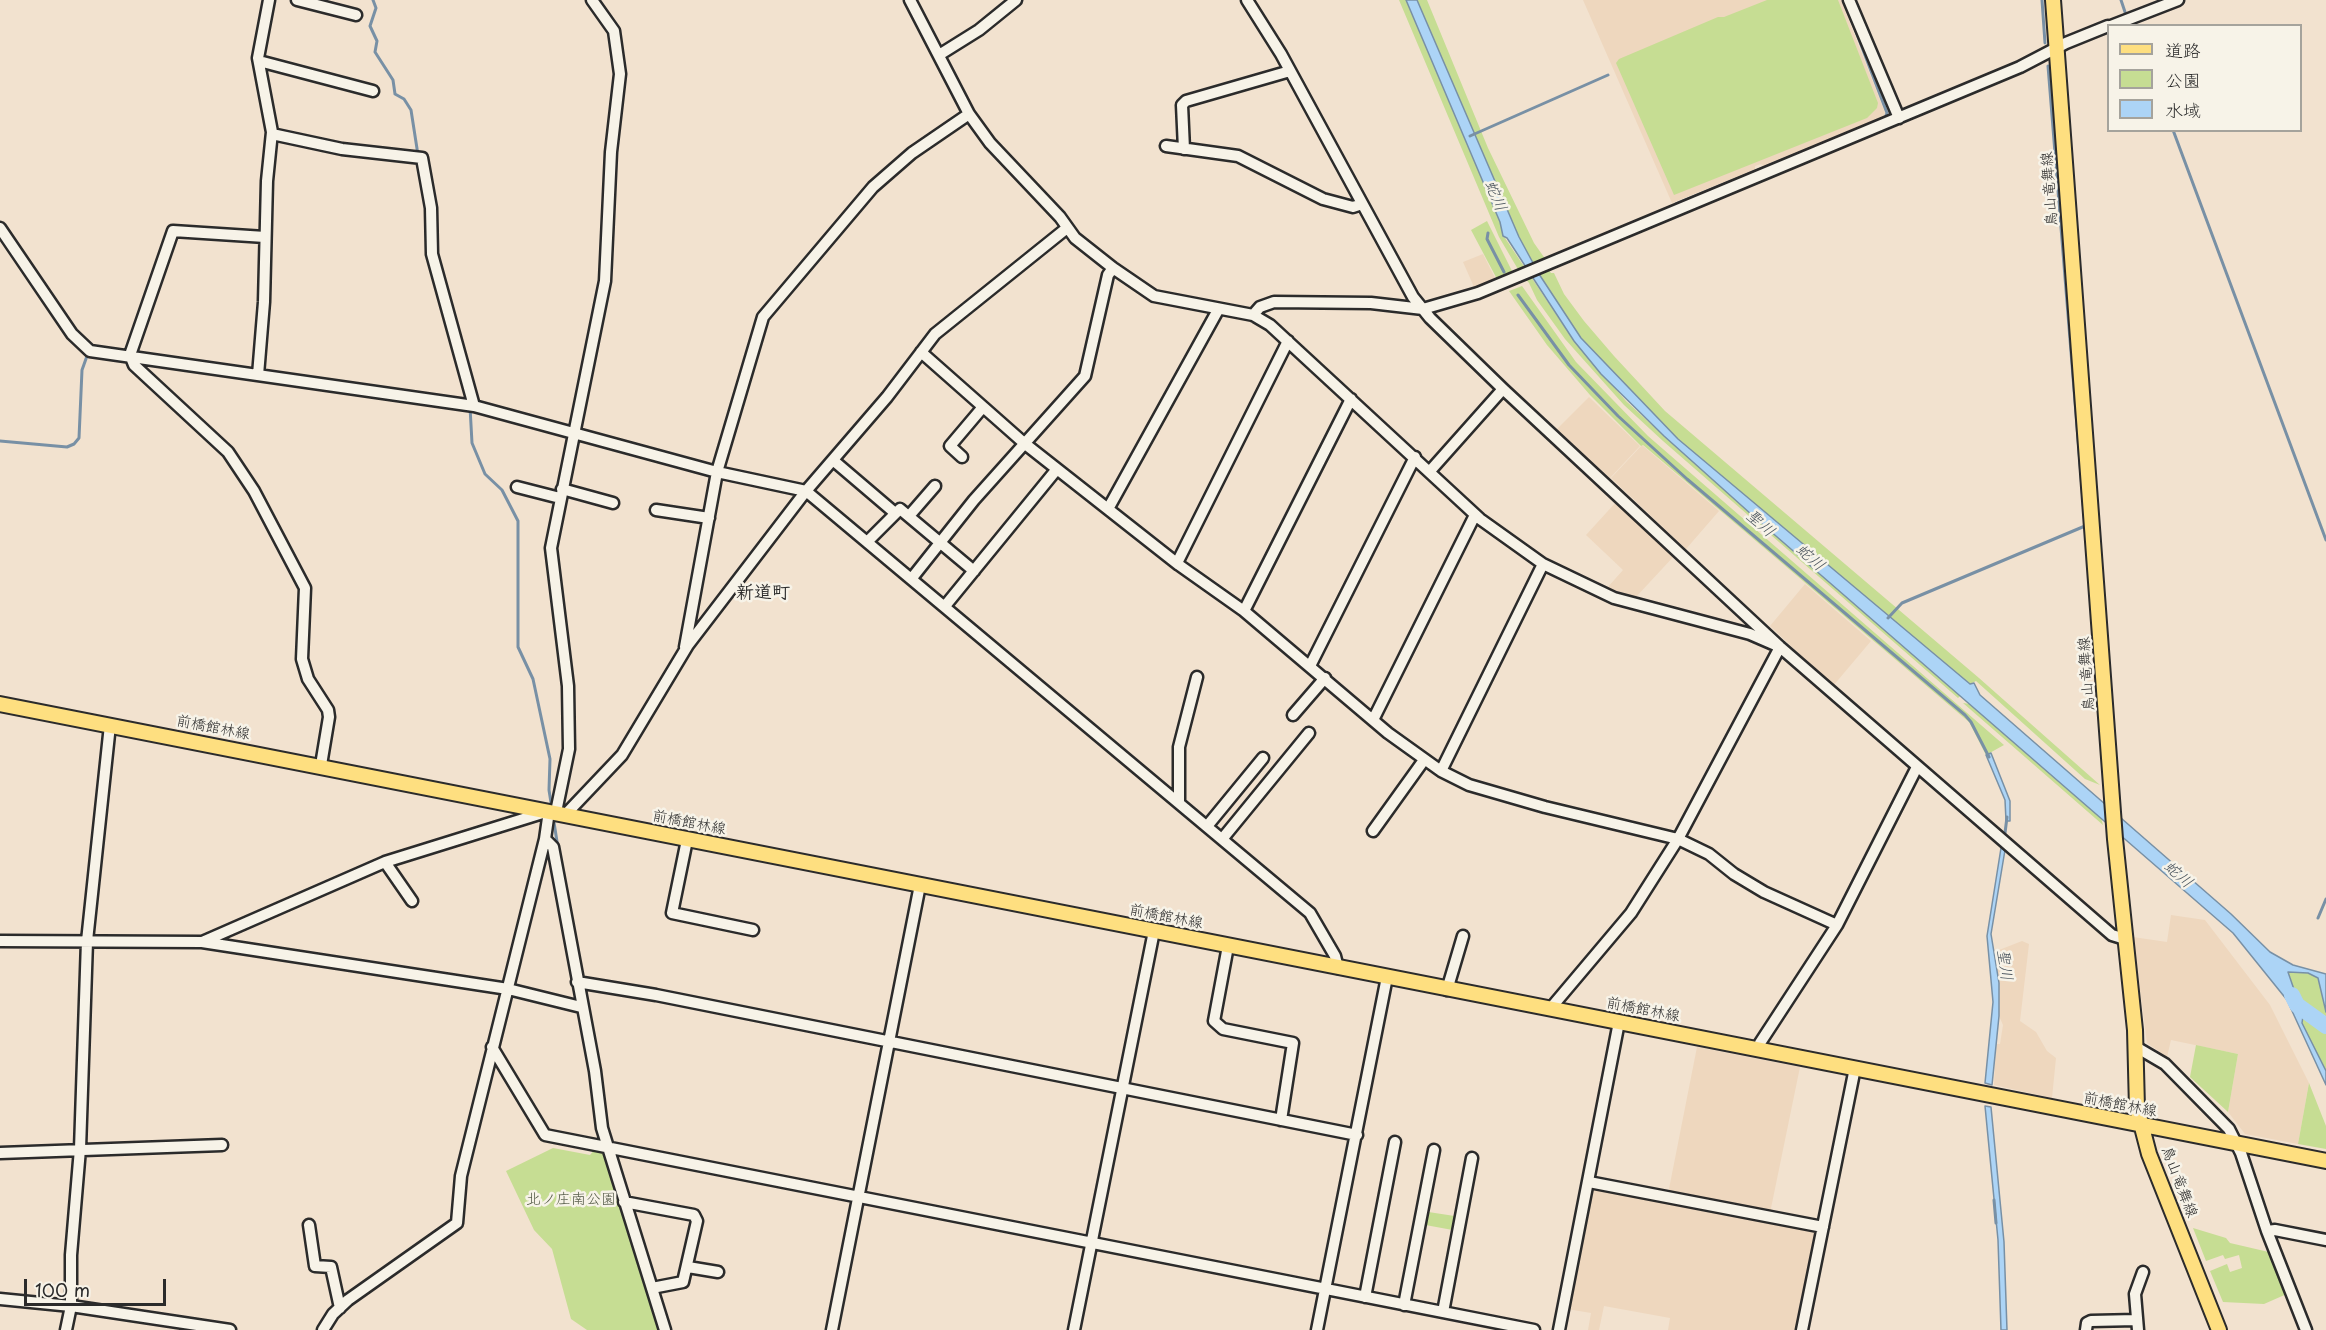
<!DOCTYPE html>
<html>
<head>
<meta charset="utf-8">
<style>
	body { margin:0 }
	#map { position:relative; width:2326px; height:1330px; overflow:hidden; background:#f2e2cf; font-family:"Playpen Sans","Klee One",sans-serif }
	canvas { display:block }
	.legend { position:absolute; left:2107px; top:24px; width:195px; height:108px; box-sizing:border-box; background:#f7f3e8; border:2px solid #a5a39c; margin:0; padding:8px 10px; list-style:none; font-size:18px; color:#2b2b2b }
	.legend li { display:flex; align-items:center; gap:12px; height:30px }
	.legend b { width:30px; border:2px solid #a5a39c }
	.scale { position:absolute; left:24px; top:1279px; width:142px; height:27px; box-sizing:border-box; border:3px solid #2b2b2b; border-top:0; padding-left:8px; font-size:18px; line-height:21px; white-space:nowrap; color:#2b2b2b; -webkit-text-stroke:4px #f7f3e8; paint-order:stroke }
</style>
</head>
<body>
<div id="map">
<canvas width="2326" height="1330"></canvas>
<ul class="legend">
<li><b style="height:8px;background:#fedf80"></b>道路</li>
<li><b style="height:16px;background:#c6dd93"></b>公園</li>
<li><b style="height:16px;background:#acd4f6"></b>水域</li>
</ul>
<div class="scale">100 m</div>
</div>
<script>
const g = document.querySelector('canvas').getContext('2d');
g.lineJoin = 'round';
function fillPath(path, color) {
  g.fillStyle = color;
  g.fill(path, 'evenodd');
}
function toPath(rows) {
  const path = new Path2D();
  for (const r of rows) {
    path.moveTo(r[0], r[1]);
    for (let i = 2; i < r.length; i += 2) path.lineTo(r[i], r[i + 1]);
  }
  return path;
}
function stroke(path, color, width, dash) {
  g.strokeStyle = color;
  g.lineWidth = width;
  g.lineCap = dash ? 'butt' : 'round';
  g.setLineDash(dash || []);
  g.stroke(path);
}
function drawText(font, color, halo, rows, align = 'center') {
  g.font = font + ' "Playpen Sans","Klee One",sans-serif';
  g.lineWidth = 5;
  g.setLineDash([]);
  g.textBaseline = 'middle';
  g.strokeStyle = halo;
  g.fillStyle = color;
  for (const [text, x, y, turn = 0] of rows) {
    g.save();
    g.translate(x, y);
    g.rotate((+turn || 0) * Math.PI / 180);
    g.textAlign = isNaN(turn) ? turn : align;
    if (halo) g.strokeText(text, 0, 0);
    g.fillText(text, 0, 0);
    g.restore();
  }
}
const built = toPath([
	[1583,0,1841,0,1885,113,1884,116,1764,166,1761,164,1755,166,1755,170,1672,203],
	[1483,254,1496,280,1474,287,1463,262],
	[1589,397,1640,446,1610,478,1557,429],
	[1642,445,1719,511,1686,549,1611,478],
	[1617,501,1675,555,1636,597,1607,588,1623,570,1586,535],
	[1805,584,1871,641,1833,686,1770,626],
	[2171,915,2205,920,2270,1005,2309,1083,2298,1144,2245,1134,2228,1112,2238,1054,2171,1040,2167,1057,2147,1043,2133,937,2167,942],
	[2022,941,2029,944,2020,1021,2036,1032,2047,1051,2056,1058,2052,1098,1994,1085,1996,1044,2000,1044,2003,1025,1999,1016,1999,983,1994,952],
	[1697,1047,1800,1067,1770,1213,1820,1230,1801,1330,1668,1330,1670,1318,1604,1306,1599,1330,1588,1330,1591,1313,1567,1309,1591,1190,1594,1188,1693,1207,1668,1194]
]);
const green = toPath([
	[1399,0,1406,0,1500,222,1503,235,1574,341,1626,401,1664,436,1961,695,1958,698,1663,441,1624,405,1565,339,1537,300,1529,283,1519,271,1499,237],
	[1417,0,1427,0,1488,148,1534,243,1546,260,1543,262,1551,273,1554,273,1564,294,1584,321,1614,356,1665,411,1979,678,2100,785,2085,779,1976,681,1970,684,1678,439,1581,338,1539,274,1519,237],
	[1767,0,1838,0,1878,103,1877,108,1867,118,1674,195,1616,63,1619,59,1718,17,1724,17],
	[1487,221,1512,271,1512,275,1502,279,1497,279,1471,230],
	[1522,286,1576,362,1648,436,2004,745,1986,755,1969,722,1643,445,1641,446,1590,395,1547,345,1509,291],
	[1963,703,1970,704,2101,818,2103,825],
	[2288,971,2308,973,2318,978,2326,1012,2326,1071,2302,1023,2303,1016,2306,1012,2298,1001],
	[2196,1045,2238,1054,2228,1112,2190,1077],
	[2309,1083,2326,1126,2326,1149,2298,1144],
	[553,1148,590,1155,596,1148,605,1151,660,1330,587,1330,571,1319,552,1249,534,1230,506,1171],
	[1422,1211,1461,1217,1458,1231,1420,1224],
	[2193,1228,2226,1238,2230,1243,2273,1253,2289,1293,2264,1304,2223,1302,2210,1271,2227,1264,2230,1272,2242,1268,2239,1255,2225,1259,2223,1255,2206,1261]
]);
const water = toPath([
	[1406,0,1417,0,1519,237,1539,274,1581,338,1678,439,1970,684,1974,683,1980,695,2231,914,2270,952,2293,965,2326,974,2326,1012,2318,978,2308,973,2288,972,2298,1001,2306,1012,2303,1016,2302,1023,2326,1071,2326,1085,2287,1000,2233,933,1761,523,1664,436,1601,374,1574,341,1507,238,1503,236,1500,222,1406,0],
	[1991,753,2010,801,2010,821,2006,821,2005,800,1986,755,1991,753],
	[2001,848,2005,850,1991,934,1999,983,1999,1016,1992,1085,1985,1083,1993,1002,1987,936,2001,848],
	[1985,1106,1991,1107,2004,1242,2007,1330,2001,1330,1998,1240,1985,1106]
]);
const stream = toPath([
	[373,0,376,8,370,26,377,41,375,52,393,80,395,94,404,99,411,110,418,155],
	[1844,0,1887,113,1885,118],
	[2042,0,2045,43],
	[2121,0,2126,15],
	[2173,130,2326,540],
	[1470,136,1608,75],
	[1676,204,1848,133],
	[1488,233,1487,239,1504,272],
	[1518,295,1569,365,1618,416,1687,479,1965,715,1971,722,1989,757],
	[470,407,472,443,485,474,502,490,518,521,518,647,533,679,550,759,549,790,552,809],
	[0,441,67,447,74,444,79,438,82,370,87,356],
	[1888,618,1902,603,2085,526,2048,66],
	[553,816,558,848],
	[2005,833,2007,817],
	[2318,918,2326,899],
	[1994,1200,1996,1223]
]);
const river = toPath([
	[2292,995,2297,1005,2326,1026]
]);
const minor = toPath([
	[297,0,356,15],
	[910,0,969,114,990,143,1060,217,1075,238,1113,268,1154,296,1253,315,1270,325,1480,519,1543,564,1614,598,1750,634,1780,647,1678,839,1631,913,1550,1009],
	[1247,0,1281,54,1413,297,1430,318,1503,389,1780,647,2112,935,2125,939],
	[1849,0,1899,118],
	[2111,26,2178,0],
	[939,55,979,30,1016,0],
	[259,61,373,91],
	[272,134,342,149,422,158,431,208,432,254,474,406],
	[1166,146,1238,156,1323,199,1353,207,1362,204],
	[1184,149,1182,105,1186,101,1290,71],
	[0,228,72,334,90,351,474,406,717,472,806,491,1310,913,1335,956,1338,968],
	[265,237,173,231,130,355,134,365,228,452,254,491,305,588,302,659,308,679,328,710,329,717,321,765],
	[1253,315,1260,307,1274,302,1371,303,1423,309,1478,293,2020,67,2066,43,2108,26],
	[921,352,1024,443,1179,565,1244,611,1388,733,1441,771,1469,785,1545,807,1678,839,1709,854,1734,874,1764,892,1837,925],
	[258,375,264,302,267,181,272,132,258,58,269,0],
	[962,457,950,446,983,407],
	[834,461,895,513],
	[1430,471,1503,389],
	[517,487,560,498],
	[562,489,613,503],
	[1108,509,1218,310],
	[656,510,709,518],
	[909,516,935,486],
	[867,542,900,509,974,571],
	[1177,563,1288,341],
	[912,578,974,500,1085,376,1108,275,1113,268],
	[945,606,1057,469],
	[1244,611,1351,399],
	[685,647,717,472,763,317,873,187,912,153,969,114],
	[1310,666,1415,457],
	[1293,715,1325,678],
	[1373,720,1475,515],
	[1441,771,1543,564],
	[1179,802,1179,747,1197,677],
	[556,812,569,749,568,686,551,548,605,281,611,152,620,74,614,31,592,0],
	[566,814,622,755,688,645,806,491,887,397,935,334,1067,228],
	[1208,825,1263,758],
	[1373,831,1424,760],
	[1223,838,1309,733],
	[545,839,553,847,595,1071,602,1128,665,1330],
	[687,840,672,913,753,930],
	[385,862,412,901],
	[0,941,202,942,508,989,581,1007],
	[202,942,385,862,549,811,545,839,461,1176,457,1223,348,1300,333,1314,323,1330],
	[1228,946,1214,1021,1223,1029,1293,1043,1281,1120],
	[577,982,656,995,1357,1135],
	[1447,990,1463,936],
	[492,1047,545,1135,1534,1330],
	[2136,1047,2165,1064,2229,1129,2241,1153,2267,1231,2306,1330],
	[1758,1050,1760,1043,1837,925,1917,767],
	[0,1153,222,1145],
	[1589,1182,1823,1227],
	[624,1202,694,1215,697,1221,683,1282,652,1288],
	[309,1225,315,1266,331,1267,340,1308],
	[2267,1231,2275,1230,2326,1240],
	[688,1267,718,1272],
	[1365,1297,1395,1142],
	[0,1299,71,1306,230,1330],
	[1404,1305,1434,1150],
	[1443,1312,1472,1158],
	[66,1330,71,1306,71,1255,80,1149,87,941,110,725],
	[832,1330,920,885],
	[1074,1330,1154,931],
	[1317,1330,1387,977],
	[1559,1330,1619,1022],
	[1802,1330,1855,1068],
	[2086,1330,2087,1323,2091,1321,2136,1320],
	[2138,1330,2135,1294,2143,1272]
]);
const major = toPath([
	[2053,0,2115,839,2135,1030,2137,1108,2149,1154,2219,1330],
	[0,704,2326,1161]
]);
const streetNames = [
	["鳥山竜舞線",2050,189,-94],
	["鳥山竜舞線",2087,674,-94],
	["前橋館林線",213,728,11],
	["前橋館林線",689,823,11],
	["前橋館林線",1166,917,11],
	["前橋館林線",1643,1010,11],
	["前橋館林線",2120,1105,11],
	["鳥山竜舞線",2179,1182,69]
];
const parkNames = [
	["北ノ庄南公園",571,1200]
];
const waterNames = [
	["蛇川",1495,196,67],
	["聖川",1760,524,41],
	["蛇川",1810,558,41],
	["蛇川",2178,875,41],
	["聖川",2004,965,82]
];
const quarterNames = [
	["新道町",763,593]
];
fillPath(built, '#eed7be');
fillPath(green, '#c6dd93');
fillPath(water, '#acd4f6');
stroke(water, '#7890a5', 1.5);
stroke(stream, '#7890a5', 3);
stroke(river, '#acd4f6', 16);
stroke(minor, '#2b2b2b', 15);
stroke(major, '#2b2b2b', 18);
stroke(minor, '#f7f3e8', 10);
stroke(major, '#fedf80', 14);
drawText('15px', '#2b2b2b', '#f7f3e8', streetNames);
drawText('15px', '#525845', '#f7f3e8', parkNames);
drawText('italic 16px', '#4b555e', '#f7f3e8', waterNames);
drawText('bold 18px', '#2b2b2b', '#f7f3e8', quarterNames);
</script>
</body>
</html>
